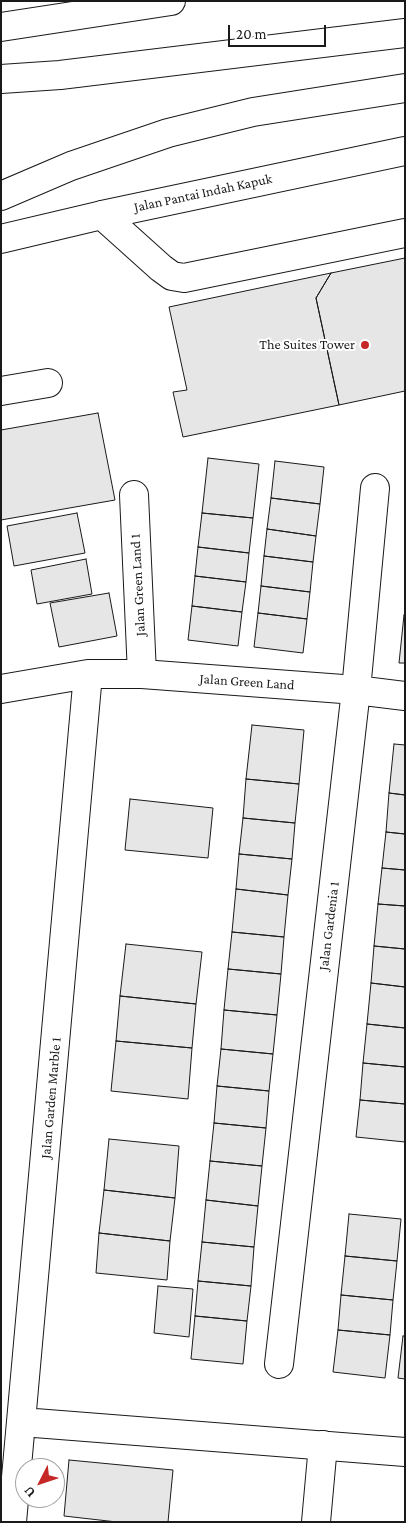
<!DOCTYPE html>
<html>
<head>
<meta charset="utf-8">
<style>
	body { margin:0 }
	#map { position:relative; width:406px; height:1523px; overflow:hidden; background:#fff; font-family:"Crimson Pro",serif }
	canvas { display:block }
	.frame { position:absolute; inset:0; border:2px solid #1a1a1a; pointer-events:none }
	.north { position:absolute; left:15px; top:1458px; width:50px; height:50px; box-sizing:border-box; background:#fff; border:1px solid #a3a3a3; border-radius:50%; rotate:229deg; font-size:14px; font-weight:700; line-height:20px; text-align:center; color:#1a1a1a }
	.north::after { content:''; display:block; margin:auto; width:18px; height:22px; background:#c62828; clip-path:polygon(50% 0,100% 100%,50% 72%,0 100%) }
	.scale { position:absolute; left:228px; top:25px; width:98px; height:22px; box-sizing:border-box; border:2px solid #1a1a1a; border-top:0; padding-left:6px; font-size:15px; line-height:18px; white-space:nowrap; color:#1a1a1a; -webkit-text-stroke:4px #fff; paint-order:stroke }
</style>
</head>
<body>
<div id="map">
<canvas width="406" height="1523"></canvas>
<div class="frame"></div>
<div class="north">U</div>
<div class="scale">20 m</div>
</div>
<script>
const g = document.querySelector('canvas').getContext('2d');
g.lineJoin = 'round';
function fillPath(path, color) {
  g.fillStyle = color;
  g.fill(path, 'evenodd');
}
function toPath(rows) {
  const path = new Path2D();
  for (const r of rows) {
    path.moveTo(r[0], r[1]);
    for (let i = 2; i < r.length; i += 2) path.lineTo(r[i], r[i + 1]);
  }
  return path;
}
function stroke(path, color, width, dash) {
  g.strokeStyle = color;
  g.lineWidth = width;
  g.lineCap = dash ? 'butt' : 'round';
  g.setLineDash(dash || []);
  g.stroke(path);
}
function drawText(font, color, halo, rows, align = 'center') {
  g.font = font + ' "Crimson Pro",serif';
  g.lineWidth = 4;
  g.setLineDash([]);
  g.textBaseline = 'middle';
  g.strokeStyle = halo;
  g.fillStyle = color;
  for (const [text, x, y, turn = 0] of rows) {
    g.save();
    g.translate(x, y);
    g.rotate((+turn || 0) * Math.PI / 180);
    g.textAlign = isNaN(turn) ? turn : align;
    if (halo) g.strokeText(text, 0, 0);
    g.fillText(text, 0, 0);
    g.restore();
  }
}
const building = toPath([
	[405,258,405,391,339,405,316,298,331,273,405,258],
	[331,273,316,298,339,405,183,437,173,392,187,390,169,307,331,273],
	[98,413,115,500,1,520,1,430,98,413],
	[208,458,259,464,253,518,202,513,208,458],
	[275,461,324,467,320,504,271,498,275,461],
	[271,498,320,504,316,536,267,529,271,498],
	[77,513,85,553,14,566,7,526,77,513],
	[202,513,253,518,249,553,198,547,202,513],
	[267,529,316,536,313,562,264,556,267,529],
	[198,547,249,553,246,582,195,576,198,547],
	[264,556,313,562,310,592,261,586,264,556],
	[86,559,92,594,37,604,31,570,86,559],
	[195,576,246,582,242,612,192,606,195,576],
	[261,586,310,592,307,619,258,613,261,586],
	[109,593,117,636,59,647,50,603,109,593],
	[192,606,242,612,238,646,188,640,192,606],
	[258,613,307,619,303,653,254,647,258,613],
	[404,615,405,615,405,663,399,663,404,615],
	[252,725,304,730,299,784,246,779,252,725],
	[394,744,405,745,405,795,389,793,394,744],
	[246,779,299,784,295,823,243,818,246,779],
	[389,793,405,795,405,834,386,832,389,793],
	[130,799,213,808,208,858,125,850,130,799],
	[243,818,295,823,292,859,239,854,243,818],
	[386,832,405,834,405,870,382,868,386,832],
	[239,854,292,859,288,895,236,889,239,854],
	[382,868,405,870,405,906,378,904,382,868],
	[236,889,288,895,284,937,232,932,236,889],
	[378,904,405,906,405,949,374,946,378,904],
	[232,932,284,937,281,974,228,969,232,932],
	[126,944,202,952,196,1004,120,996,126,944],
	[374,946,405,949,405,987,371,983,374,946],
	[228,969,281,974,277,1015,224,1010,228,969],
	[371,983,405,987,405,1028,367,1024,371,983],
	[120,996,196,1004,192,1048,116,1041,120,996],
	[224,1010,277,1015,273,1054,221,1049,224,1010],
	[367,1024,405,1028,405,1067,363,1063,367,1024],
	[116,1041,192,1048,188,1099,111,1091,116,1041],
	[221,1049,273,1054,269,1091,217,1086,221,1049],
	[363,1063,405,1067,405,1104,360,1100,363,1063],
	[217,1086,269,1091,266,1128,214,1123,217,1086],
	[360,1100,405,1104,405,1142,356,1137,360,1100],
	[214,1123,266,1128,262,1166,210,1161,214,1123],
	[109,1139,179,1146,175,1198,104,1190,109,1139],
	[210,1161,262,1166,258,1206,206,1200,210,1161],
	[104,1190,175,1198,170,1241,99,1233,104,1190],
	[206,1200,258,1206,254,1247,202,1242,206,1200],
	[349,1214,401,1219,397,1261,345,1256,349,1214],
	[99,1233,170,1241,167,1280,96,1273,99,1233],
	[202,1242,254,1247,251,1286,198,1281,202,1242],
	[345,1256,397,1261,393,1300,341,1295,345,1256],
	[198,1281,251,1286,247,1321,195,1316,198,1281],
	[158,1286,193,1289,189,1337,154,1333,158,1286],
	[341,1295,393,1300,390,1335,338,1330,341,1295],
	[195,1316,247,1321,243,1364,191,1359,195,1316],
	[338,1330,390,1335,385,1378,333,1372,338,1330],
	[403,1336,405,1336,405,1379,398,1378,403,1336],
	[69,1460,173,1470,168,1522,117,1522,64,1516,69,1460]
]);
const minor = toPath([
	[102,215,161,268,172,276,184,278,405,233],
	[1,391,48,383],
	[134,495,142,674],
	[1,689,88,674,142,674,356,690,405,696],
	[279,1364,356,690,375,488],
	[22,1422,405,1452],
	[12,1522,88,674],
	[316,1522,323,1445]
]);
const major = toPath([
	[1,27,171,1],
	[1,239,102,215,405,151]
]);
const highway = toPath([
	[1,79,60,75,405,33],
	[1,196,71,166,168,133,253,112,405,88]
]);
const markers = [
	[365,345,5,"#c62828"]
];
const streetNames = [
	["Jalan Pantai Indah Kapuk",203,193,-12],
	["Jalan Green Land 1",138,585,-93],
	["Jalan Green Land",247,682,4],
	["Jalan Gardenia 1",329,926,-83],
	["Jalan Garden Marble 1",51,1098,-85]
];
const poiNames = [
	["The Suites Tower",355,345]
];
fillPath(building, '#e6e6e6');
stroke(building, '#1a1a1a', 1);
stroke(minor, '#1a1a1a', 30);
stroke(major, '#1a1a1a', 30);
stroke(highway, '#1a1a1a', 30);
stroke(minor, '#fff', 28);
stroke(major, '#fff', 28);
stroke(highway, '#fff', 28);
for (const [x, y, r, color] of markers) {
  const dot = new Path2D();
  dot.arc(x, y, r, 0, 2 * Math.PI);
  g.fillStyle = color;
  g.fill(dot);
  stroke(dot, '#fff', 2);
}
drawText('14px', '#1a1a1a', '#fff', streetNames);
drawText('14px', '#1a1a1a', '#fff', poiNames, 'right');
</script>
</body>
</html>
